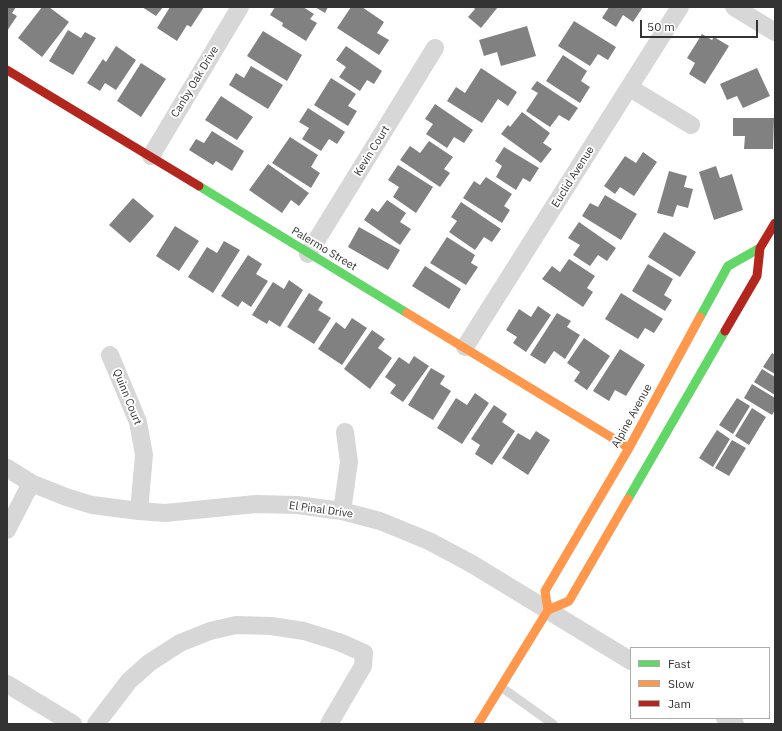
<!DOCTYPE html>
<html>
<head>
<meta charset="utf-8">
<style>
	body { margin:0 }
	#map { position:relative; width:782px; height:731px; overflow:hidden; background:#fff; font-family:"IBM Plex Sans",sans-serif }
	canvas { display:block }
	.frame { position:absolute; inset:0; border:8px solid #333; pointer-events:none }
	.legend { position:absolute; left:630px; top:647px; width:140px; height:72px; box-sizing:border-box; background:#fff; border:1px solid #adadad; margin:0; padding:5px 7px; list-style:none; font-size:12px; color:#333 }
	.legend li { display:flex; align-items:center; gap:8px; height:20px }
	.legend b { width:20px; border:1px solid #adadad }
	.scale { position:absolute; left:640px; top:20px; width:118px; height:18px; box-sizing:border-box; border:2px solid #333; border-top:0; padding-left:5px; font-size:12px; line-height:14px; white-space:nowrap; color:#333; -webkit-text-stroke:3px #fff; paint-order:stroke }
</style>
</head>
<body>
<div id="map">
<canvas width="782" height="731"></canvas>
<div class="frame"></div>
<ul class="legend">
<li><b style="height:5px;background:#63d668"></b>Fast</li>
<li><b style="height:5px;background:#ff974d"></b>Slow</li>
<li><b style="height:5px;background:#b3261e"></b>Jam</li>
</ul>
<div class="scale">50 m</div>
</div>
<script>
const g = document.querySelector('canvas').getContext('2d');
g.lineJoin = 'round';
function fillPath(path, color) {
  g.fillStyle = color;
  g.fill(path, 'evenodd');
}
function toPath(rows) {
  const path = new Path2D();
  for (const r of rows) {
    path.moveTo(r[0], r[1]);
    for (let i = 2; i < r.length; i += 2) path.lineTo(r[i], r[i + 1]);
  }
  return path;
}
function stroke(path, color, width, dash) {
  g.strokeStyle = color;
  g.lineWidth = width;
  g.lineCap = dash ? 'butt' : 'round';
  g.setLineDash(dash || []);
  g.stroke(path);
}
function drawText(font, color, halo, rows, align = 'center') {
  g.font = font + ' "IBM Plex Sans",sans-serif';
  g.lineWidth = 4;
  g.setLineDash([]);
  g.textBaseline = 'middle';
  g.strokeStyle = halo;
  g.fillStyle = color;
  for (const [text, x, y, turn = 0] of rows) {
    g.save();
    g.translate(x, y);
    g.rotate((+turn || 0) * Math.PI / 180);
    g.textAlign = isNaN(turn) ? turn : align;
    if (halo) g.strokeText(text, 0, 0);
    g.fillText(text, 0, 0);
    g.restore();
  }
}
const building = toPath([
	[7,7,16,7,12,13,17,16,7,31],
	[42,7,49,7,69,22,42,57,18,38],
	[142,7,163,7,156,16],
	[170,7,204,7,191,27,187,25,177,41,157,28],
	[275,7,303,7,314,14,310,19,317,23,306,41,282,26,283,23,270,15],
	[315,7,328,7,325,13],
	[351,7,362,7,384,22,377,33,389,40,379,55,337,28],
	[473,7,498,7,481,28,468,17,475,9],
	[609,7,643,7,633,22,623,15,616,27,602,18],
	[574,21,616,47,608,60,598,54,590,66,558,46],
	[527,26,536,56,501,66,497,52,484,56,479,40],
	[68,30,81,38,85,32,96,38,73,75,49,61],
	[263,31,302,55,287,81,247,56],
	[702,34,712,40,714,37,729,46,705,84,689,74,695,63,687,58],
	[116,46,136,60,116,90,105,83,100,91,87,83,103,59,106,62],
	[346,46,382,71,374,84,367,80,360,91,339,77,346,67,336,60],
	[563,55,587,71,581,81,590,87,580,103,546,81],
	[141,63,166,79,141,117,117,101],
	[251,66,283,85,268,109,229,85,236,73,244,78],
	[481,68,517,92,508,106,498,99,482,123,447,101,456,87,465,93],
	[757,68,770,96,743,108,737,96,727,100,720,84],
	[331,78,356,94,348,106,357,111,348,126,314,105],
	[537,81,578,108,569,121,559,115,550,127,526,111,538,93,531,89],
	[221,96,253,117,237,140,205,120],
	[435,104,473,130,464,143,454,137,447,148,426,134,433,124,425,119],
	[308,108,345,132,337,144,329,139,321,151,302,139,309,128,299,122],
	[522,112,550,133,543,143,552,149,541,163,501,134,508,125,510,127],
	[733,118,774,118,773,149,744,149,745,136,733,136],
	[212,131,244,151,232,171,216,161,213,165,189,150,196,139,204,143],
	[290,137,318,155,311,167,320,173,311,188,272,163],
	[429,141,453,157,444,169,450,173,440,187,400,160,410,146,420,153],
	[504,147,539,168,530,182,523,178,516,190,496,177,502,166,495,161],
	[643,152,657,162,634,196,620,187,615,194,604,186,625,156,636,163],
	[268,164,309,193,299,206,291,200,282,213,249,190],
	[398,165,433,187,416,213,393,197,399,187,388,180],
	[716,166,720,178,732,174,743,210,714,220,699,172],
	[669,171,687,176,684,187,693,189,688,208,677,205,673,217,657,213],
	[486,177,512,194,504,206,510,210,502,223,463,198,474,181,480,185],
	[605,195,637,214,621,240,582,216,590,203,598,207],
	[133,198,154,216,130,243,109,225],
	[387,200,406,213,400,222,411,229,400,245,364,220,372,208,378,212],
	[461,202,501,229,492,242,484,237,475,250,449,232,457,221,451,217],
	[579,222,616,248,607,261,598,255,590,266,573,255,580,245,568,238],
	[175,226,199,241,179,271,156,256],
	[359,227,400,250,388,270,348,247],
	[664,232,696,252,680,277,648,257],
	[447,237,475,255,471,263,478,267,466,285,430,263],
	[224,241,240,250,213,293,188,277,207,247,217,253],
	[248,255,262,264,256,274,268,281,251,307,242,301,238,307,221,296],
	[569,259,595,276,587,288,593,292,583,307,542,279,552,266,560,272],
	[648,264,673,279,664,295,672,300,665,311,632,291],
	[425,266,461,289,449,309,412,286],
	[289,280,303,290,280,327,269,320,267,324,252,315,273,282,284,289],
	[309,293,323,302,318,310,331,318,314,344,287,327],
	[621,293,663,319,654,333,645,328,638,339,605,319],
	[538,306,551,315,526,352,513,343,517,337,506,330,519,309,531,317],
	[557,313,571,321,567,327,580,335,565,359,554,351,545,364,530,355],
	[352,318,367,328,342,365,318,349,336,322,345,329],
	[372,330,385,339,378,348,392,358,370,389,344,369],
	[584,338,610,356,587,390,574,381,580,372,567,363],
	[620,349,645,365,626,396,615,390,609,401,593,391],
	[772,353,775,355,775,374,763,367],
	[414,356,429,366,403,402,390,393,396,385,385,377,399,357,409,364],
	[431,368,445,376,440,384,451,391,433,420,408,405],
	[762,369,775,377,775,395,754,382],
	[752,384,775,398,775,410,772,415,744,398],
	[475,393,489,403,462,444,437,428,456,398,467,405],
	[737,398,750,406,733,434,719,425],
	[494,405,507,414,502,422,515,431,492,465,475,454,480,445,471,439],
	[752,408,766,417,749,445,735,436],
	[717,430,730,439,713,467,699,458],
	[536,431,550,440,528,475,502,458,518,433,530,440],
	[732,440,746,448,729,476,715,468]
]);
const lane = toPath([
	[501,687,553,724]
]);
const street = toPath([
	[734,7,775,32],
	[630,88,691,125],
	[151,156,240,7],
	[308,254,435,48],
	[465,347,680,7],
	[110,355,138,422,144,455,139,511],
	[7,468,31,483,66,497,92,505,139,511,165,513,256,504,297,505,342,511,380,521,429,541,472,564,631,661],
	[342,511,349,462,345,432],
	[7,530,31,483],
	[7,684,73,724],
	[725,718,735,724],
	[96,724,129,681,149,663,180,643,210,631,236,625,271,626,304,631,339,642,364,653,363,666,329,724]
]);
const fast = toPath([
	[199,186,407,313],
	[700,317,728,266,760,248],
	[628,499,725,331]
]);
const slow = toPath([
	[407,313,629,448],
	[548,610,545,591,629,448,700,317],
	[478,724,548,610,569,601,628,499]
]);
const jam = toPath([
	[7,70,199,186],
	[725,331,757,276,760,248,775,223]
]);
const streetNames = [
	["Canby Oak Drive",195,82,-59],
	["Kevin Court",372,151,-58],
	["Euclid Avenue",573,177,-58],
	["Palermo Street",324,249,31],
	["Quinn Court",127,397,68],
	["Alpine Avenue",632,416,-61],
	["El Pinal Drive",321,510,8]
];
fillPath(building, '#818181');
stroke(lane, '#d7d7d7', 9);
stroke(street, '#d7d7d7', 18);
stroke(fast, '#63d668', 9);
stroke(slow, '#ff974d', 9);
stroke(jam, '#b3261e', 9);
drawText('11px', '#333', '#fff', streetNames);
</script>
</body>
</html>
